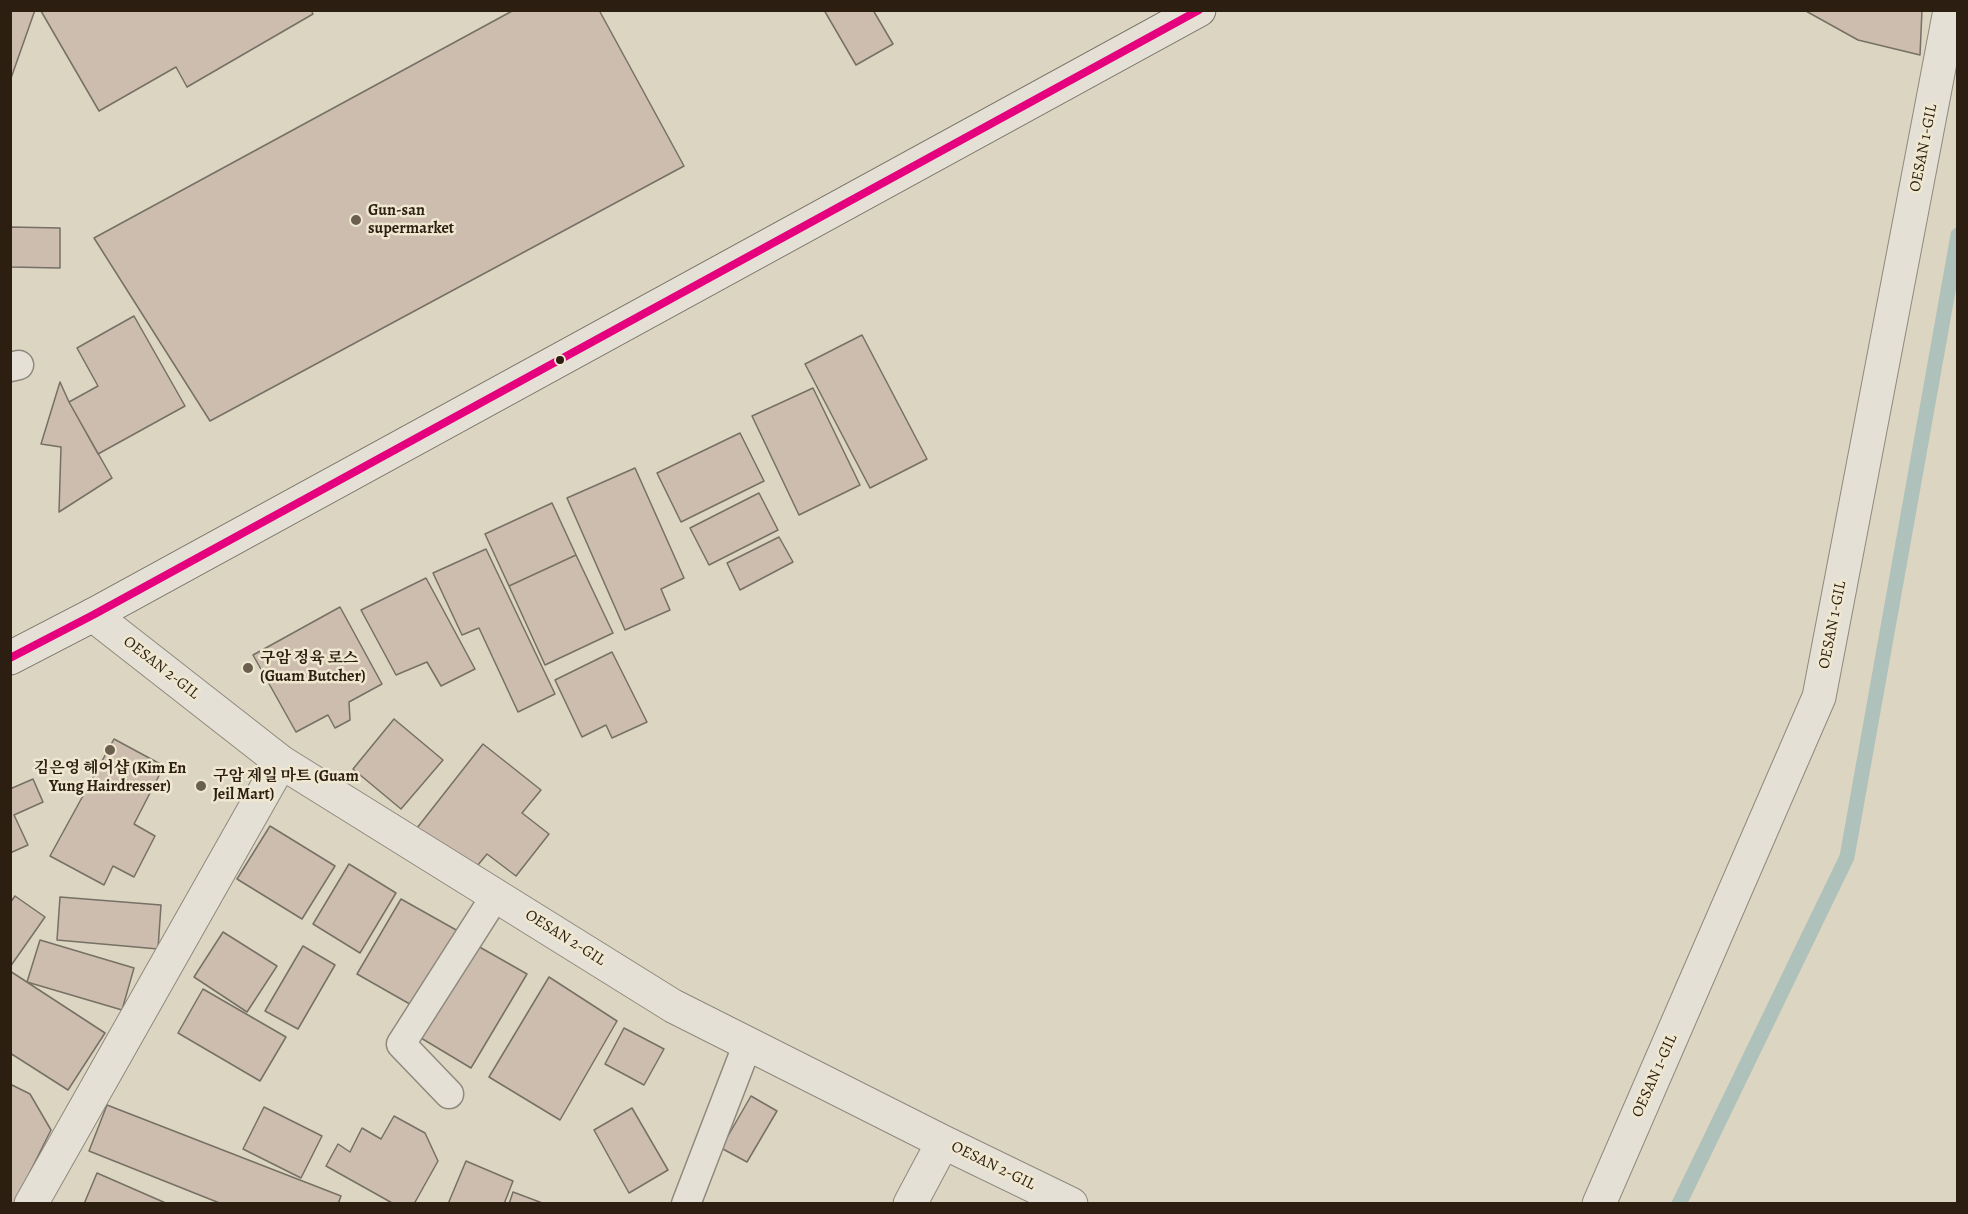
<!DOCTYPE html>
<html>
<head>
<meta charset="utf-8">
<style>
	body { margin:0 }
	#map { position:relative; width:1968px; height:1214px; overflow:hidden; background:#dcd5c1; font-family:Alegreya,serif }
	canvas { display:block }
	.frame { position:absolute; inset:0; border:12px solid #2c1e10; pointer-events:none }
</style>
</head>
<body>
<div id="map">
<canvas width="1968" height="1214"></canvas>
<div class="frame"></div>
</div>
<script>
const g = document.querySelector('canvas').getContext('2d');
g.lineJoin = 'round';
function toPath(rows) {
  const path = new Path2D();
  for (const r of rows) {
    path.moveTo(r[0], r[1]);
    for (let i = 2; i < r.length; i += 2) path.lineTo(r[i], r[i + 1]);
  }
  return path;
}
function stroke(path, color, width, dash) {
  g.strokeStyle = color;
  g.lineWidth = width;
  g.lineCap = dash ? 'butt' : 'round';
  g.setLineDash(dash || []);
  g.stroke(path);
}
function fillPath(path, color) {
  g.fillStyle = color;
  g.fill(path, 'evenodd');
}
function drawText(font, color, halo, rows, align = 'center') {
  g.font = font + ' Alegreya,"Noto Serif KR",serif';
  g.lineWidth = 5;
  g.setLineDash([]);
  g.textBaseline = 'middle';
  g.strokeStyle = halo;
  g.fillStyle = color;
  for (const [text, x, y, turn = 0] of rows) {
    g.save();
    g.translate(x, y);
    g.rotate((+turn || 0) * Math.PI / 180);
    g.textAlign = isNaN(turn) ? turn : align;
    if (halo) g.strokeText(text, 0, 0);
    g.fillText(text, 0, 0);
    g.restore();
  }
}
const stream = toPath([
	[1679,1204,1847,857,1958,235]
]);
const building = toPath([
	[10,10,35,10,10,81,10,10],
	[311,10,313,14,187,87,176,67,99,111,41,11,311,10],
	[514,10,599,10,684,166,210,421,94,238,514,10],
	[824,10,873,10,893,44,856,65,824,10],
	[1804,10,1922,10,1920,55,1858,40,1804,10],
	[10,227,60,228,60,268,10,267,10,227],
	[134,316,185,406,98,454,69,402,98,386,77,348,134,316],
	[862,335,927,459,870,488,805,364,862,335],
	[60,382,69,402,112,478,59,512,61,447,41,444,60,382],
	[813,388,860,485,799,515,752,416,813,388],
	[740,433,764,481,681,522,657,473,740,433],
	[635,468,684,578,661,589,670,610,625,630,567,498,635,468],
	[759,493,778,530,709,565,690,528,759,493],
	[552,503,576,555,509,586,485,534,552,503],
	[779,537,793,562,740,590,727,563,779,537],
	[486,549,555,694,518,712,479,628,462,635,433,573,486,549],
	[576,555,613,633,545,665,509,586,576,555],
	[426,578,475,669,441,686,427,662,396,675,361,610,426,578],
	[340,607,382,684,349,702,350,720,335,728,328,715,296,732,253,655,340,607],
	[612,652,647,722,612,738,606,725,582,737,555,680,612,652],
	[394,719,443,760,401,809,353,769,394,719],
	[114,739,164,766,134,824,155,836,134,877,113,866,104,885,50,856,114,739],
	[483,744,541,790,522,813,549,834,516,876,487,854,473,871,417,828,483,744],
	[33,779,43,802,14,815,28,845,10,853,10,789,33,779],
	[270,826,335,866,302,919,237,879,270,826],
	[349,864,396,893,360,953,313,924,349,864],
	[15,896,45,917,10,967,10,903,15,896],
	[60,897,161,905,158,949,57,940,60,897],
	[401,899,458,931,415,1007,357,974,401,899],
	[223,932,277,966,247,1012,194,977,223,932],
	[40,940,134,968,122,1010,27,982,40,940],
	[476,945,527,974,471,1068,421,1038,476,945],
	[303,946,335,965,298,1029,265,1011,303,946],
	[10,971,105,1033,68,1090,10,1053,10,971],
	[549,977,617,1021,560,1120,489,1077,549,977],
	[203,989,286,1037,260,1081,178,1033,203,989],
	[624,1028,664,1049,644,1085,605,1064,624,1028],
	[10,1084,30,1094,51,1130,14,1204,10,1204,10,1084],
	[751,1096,777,1111,747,1162,721,1148,751,1096],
	[107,1105,341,1196,338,1204,222,1204,89,1151,107,1105],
	[264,1107,322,1136,301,1178,243,1149,264,1107],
	[632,1108,668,1170,629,1193,594,1130,632,1108],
	[394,1116,425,1133,438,1161,414,1204,394,1204,326,1166,338,1144,350,1152,362,1128,381,1139,394,1116],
	[466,1161,513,1181,504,1204,448,1204,466,1161],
	[97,1173,168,1204,84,1204,97,1173],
	[513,1192,545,1204,509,1204,513,1192]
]);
const lane = toPath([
	[10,367,19,365],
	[449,1094,401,1044,496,895],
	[686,1204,748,1043]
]);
const street = toPath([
	[93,615,281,762,673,1006,943,1142,1071,1204],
	[31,1204,281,762],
	[910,1204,943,1142],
	[1599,1204,1819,697,1950,10]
]);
const secondary = toPath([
	[10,658,93,615,1199,10]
]);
const bus1 = toPath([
	[10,658,93,615,1199,10]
]);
const markers = [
	[356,220,6,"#6a5e4e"],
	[560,360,5,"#2c1e10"],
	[248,668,6,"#6a5e4e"],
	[110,750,6,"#6a5e4e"],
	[201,786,6,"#6a5e4e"]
];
const streetNames = [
	["OESAN 1-GIL",1924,148,-79],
	["OESAN 1-GIL",1833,625,-79],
	["OESAN 2-GIL",161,668,38],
	["OESAN 2-GIL",565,938,32],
	["OESAN 1-GIL",1655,1076,-66],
	["OESAN 2-GIL",993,1166,26]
];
const poiNames = [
	["Gun-san",368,211],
	["supermarket",368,229],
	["구암 정육 로스",260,659],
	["(Guam Butcher)",260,677],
	["김은영 헤어샵 (Kim En",110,769,"center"],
	["Yung Hairdresser)",110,787,"center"],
	["구암 제일 마트 (Guam",213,777],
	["Jeil Mart)",213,795]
];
stroke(stream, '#aec1ba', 15);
fillPath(building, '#ccbdae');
stroke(building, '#767065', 1.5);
stroke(lane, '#8f897d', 31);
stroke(street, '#8f897d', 35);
stroke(secondary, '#767065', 35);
stroke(lane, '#e4e0d6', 28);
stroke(street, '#e4e0d6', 33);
stroke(secondary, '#e4e0d6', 33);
stroke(bus1, '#e5007d', 8);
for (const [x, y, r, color] of markers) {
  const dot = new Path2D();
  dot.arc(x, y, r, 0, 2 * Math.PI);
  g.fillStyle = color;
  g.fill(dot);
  stroke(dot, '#efe7d0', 2);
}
drawText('16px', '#2c1e10', '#efe7d0', streetNames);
drawText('bold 16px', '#2c1e10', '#efe7d0', poiNames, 'left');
</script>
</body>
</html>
